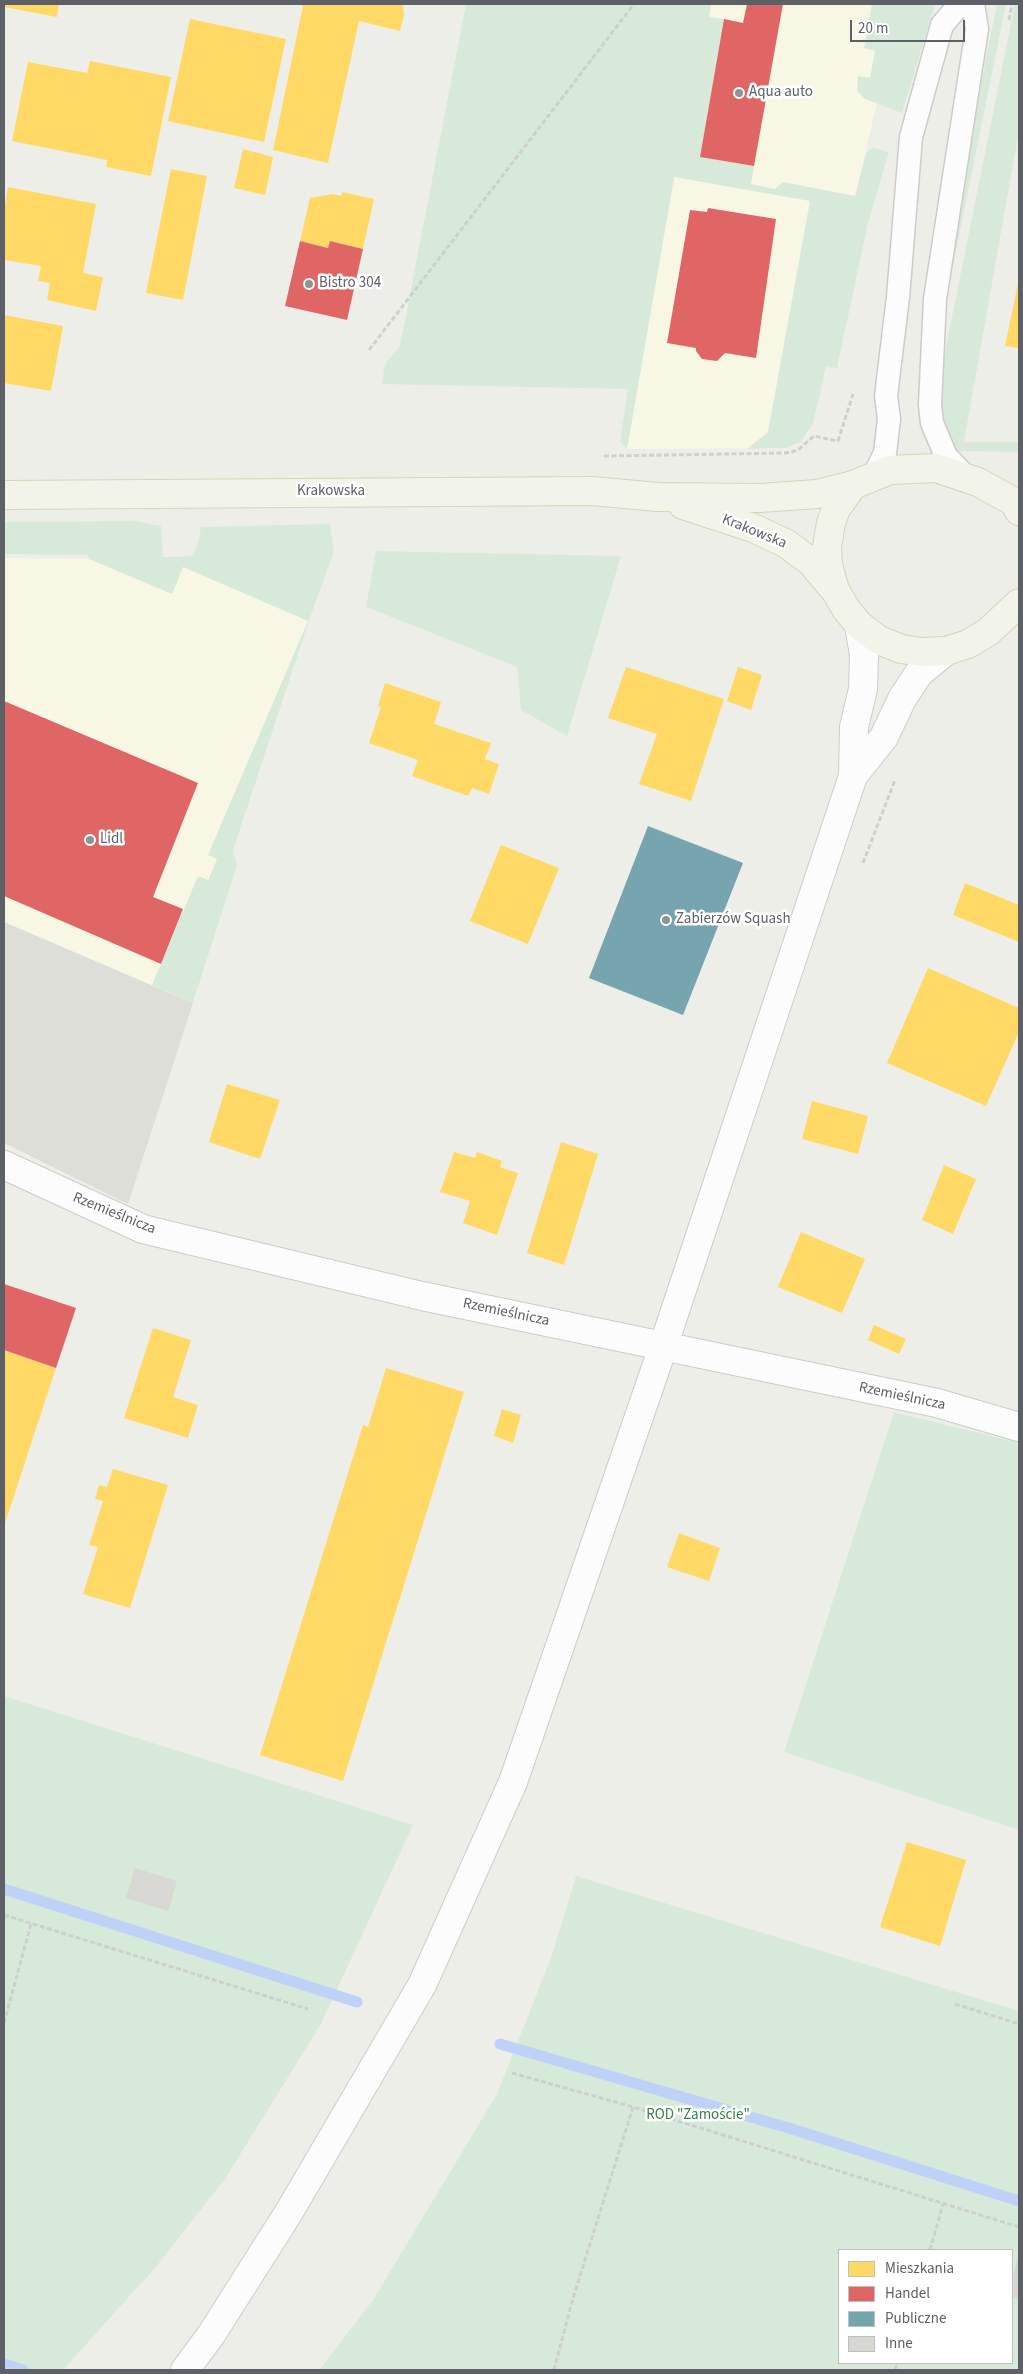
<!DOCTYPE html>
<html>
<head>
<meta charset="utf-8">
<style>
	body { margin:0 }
	#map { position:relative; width:1023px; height:2374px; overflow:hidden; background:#eeeee9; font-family:"Source Sans 3",sans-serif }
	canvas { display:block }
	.frame { position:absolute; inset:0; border:5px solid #5e6067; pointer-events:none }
	.legend { position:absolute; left:838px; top:2249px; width:175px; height:115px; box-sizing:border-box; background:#fff; border:1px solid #bfbfc2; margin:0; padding:6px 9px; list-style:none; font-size:15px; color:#5e6067 }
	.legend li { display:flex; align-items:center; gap:10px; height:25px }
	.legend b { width:25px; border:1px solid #bfbfc2 }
	.scale { position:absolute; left:850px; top:20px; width:115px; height:22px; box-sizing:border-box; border:2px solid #5e6067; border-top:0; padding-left:6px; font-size:15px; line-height:18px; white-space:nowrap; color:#5e6067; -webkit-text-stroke:4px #fff; paint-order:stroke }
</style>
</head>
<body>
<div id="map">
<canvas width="1023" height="2374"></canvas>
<div class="frame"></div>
<ul class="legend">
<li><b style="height:14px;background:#ffd966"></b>Mieszkania</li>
<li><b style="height:14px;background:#e06666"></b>Handel</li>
<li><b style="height:14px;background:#76a5af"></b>Publiczne</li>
<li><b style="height:14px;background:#d7d7d4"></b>Inne</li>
</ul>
<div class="scale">20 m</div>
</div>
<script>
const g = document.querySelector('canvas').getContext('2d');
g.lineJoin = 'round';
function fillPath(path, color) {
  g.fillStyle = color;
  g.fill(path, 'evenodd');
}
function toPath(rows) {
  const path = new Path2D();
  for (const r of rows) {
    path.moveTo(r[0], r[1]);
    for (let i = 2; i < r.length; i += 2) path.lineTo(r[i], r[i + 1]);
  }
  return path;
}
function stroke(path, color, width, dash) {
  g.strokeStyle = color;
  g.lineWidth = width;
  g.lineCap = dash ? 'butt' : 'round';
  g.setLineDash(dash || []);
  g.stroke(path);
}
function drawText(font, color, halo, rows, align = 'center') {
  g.font = font + ' "Source Sans 3",sans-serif';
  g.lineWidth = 5;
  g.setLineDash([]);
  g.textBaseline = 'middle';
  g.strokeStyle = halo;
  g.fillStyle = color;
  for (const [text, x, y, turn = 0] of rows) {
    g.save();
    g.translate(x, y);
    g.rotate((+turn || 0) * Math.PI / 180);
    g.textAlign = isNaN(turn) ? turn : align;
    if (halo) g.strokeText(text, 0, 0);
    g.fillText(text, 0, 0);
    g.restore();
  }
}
const commercial = toPath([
	[705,4,893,4,877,103,855,196,813,424,808,434,795,446,787,448,627,449],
	[334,552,309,621,233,851,237,866,193,1003,4,922,4,558,89,559]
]);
const industrial = toPath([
	[4,922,193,1003,128,1204,4,1143]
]);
const green = toPath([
	[466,4,711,4,709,17,724,19,700,157,754,166,751,184,775,189,783,182,855,196,866,154,870,149,874,148,889,152,868,223,837,368,826,366,813,424,801,442,787,448,747,449,768,432,810,201,674,177,627,449,620,441,628,389,382,384,385,364,400,346],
	[872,4,935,4,902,113,865,99,857,91,858,76,870,78,875,51,864,48],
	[997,4,1006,4,929,384,925,390,919,392],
	[1015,4,1019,4,1019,131,964,442,1019,442,1019,452,956,451,931,421],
	[135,521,161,526,163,557,192,556,198,543,201,527,330,524,334,552,309,621,233,851,237,866,193,1003,152,985,198,876,208,880,217,859,208,855,308,621,183,567,172,594,89,559,88,555,4,554,4,522],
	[376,551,621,556,567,736,521,710,517,667,366,607],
	[894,1412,1019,1443,1019,1830,784,1752],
	[4,1696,413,1825,321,2024,225,2179,155,2268,63,2370,4,2370],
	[576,1876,1019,2011,1019,2370,319,2370,373,2300,497,2094,552,1955],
	[839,2250,1012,2250,1012,2363,839,2363]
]);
const homes = toPath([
	[4,4,59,4,57,17,4,7],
	[296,4,402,4,403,5,404,15,400,31,359,21,328,163,273,150,303,6],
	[190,19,286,39,264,142,168,121],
	[90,61,171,77,151,176,106,167,107,160,12,141,28,62,87,73],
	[243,149,273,157,265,195,234,188],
	[171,169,207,176,183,300,146,293],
	[8,187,96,204,83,273,103,277,96,311,47,300,50,283,38,281,41,266,4,260,4,211],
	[342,192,374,199,363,249,330,241,328,248,300,241,310,198,333,194,341,196],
	[1018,283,1019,283,1019,348,1005,346],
	[4,315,63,326,51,391,4,383],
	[626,667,724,699,691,801,639,784,657,734,608,718],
	[738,667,762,675,751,710,727,701],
	[385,683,441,702,434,724,491,743,485,759,499,764,489,794,472,788,468,796,412,776,418,760,369,743,381,707,378,706],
	[501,845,559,868,528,944,470,921],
	[965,883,1019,905,1019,942,953,915],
	[928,968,1019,1008,1019,1032,986,1106,887,1063],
	[227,1084,280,1100,260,1159,209,1142],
	[812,1101,868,1116,858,1154,802,1139],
	[561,1142,598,1154,564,1265,527,1253],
	[454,1152,475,1158,477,1152,502,1161,500,1167,518,1173,497,1235,463,1223,470,1201,440,1192],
	[944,1165,976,1179,953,1234,922,1220],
	[801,1232,865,1259,842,1313,778,1287],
	[874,1325,906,1339,899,1354,868,1340],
	[153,1328,191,1340,173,1397,198,1405,188,1438,124,1418],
	[4,1350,56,1368,4,1526],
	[386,1368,464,1392,343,1781,260,1755,363,1425,368,1427],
	[502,1409,521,1415,513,1443,494,1436],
	[113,1469,168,1485,130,1608,83,1594,98,1547,89,1545,103,1501,95,1499,99,1485,107,1487],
	[679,1533,720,1548,709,1581,667,1567],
	[907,1842,966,1860,940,1946,880,1927]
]);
const shops = toPath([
	[747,4,783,4,754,166,700,157,724,19,743,23],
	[708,208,776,219,756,358,725,353,717,361,702,359,696,351,696,348,667,343,690,210,707,212],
	[300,241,328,248,330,241,363,249,347,320,285,306],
	[4,701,198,783,153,897,183,909,161,964,4,896],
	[4,1284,76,1308,56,1368,4,1350]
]);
const public = toPath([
	[648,826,743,863,683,1015,589,978]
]);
const stream = toPath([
	[4,1889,357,2002],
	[500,2044,792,2129,1019,2201],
	[4,2364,23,2370]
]);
const building = toPath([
	[135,1868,177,1881,168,1911,126,1898],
	[1019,2252,1019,2299,1012,2297,1012,2281]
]);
const path = toPath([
	[1009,20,1012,4],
	[369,350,634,4],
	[604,456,786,453,798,450,814,436,838,441,853,394],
	[863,863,895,780],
	[4,1915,308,2009],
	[955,2004,1019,2024],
	[4,2023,31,1924],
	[512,2073,633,2107,1019,2227],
	[930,2250,943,2204],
	[554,2370,573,2298,633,2107],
	[895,2370,897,2363]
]);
const lane = toPath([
	[966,477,946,456,932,423,930,405,935,299,977,29,973,4],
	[872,479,885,453,889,419,886,396,898,297,911,137,942,25,960,4]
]);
const street = toPath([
	[4,1165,143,1229,159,1233,422,1296,937,1403,1019,1427]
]);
const secondary = toPath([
	[853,776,884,737,902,699,919,673,946,651],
	[185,2370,211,2335,289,2212,422,1985,513,1782,663,1347,853,776,854,727,863,689,864,655,859,625]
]);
const primary = toPath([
	[853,485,836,509,831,523,827,547,828,565,835,590,846,609,859,625,879,640,901,649,922,652,946,651,968,644,988,632,1019,603],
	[4,495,592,491,658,497,760,498,817,494,853,485,890,470,936,468,978,482,1014,502,1019,511],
	[683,505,753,528,787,544,811,562,832,587]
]);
const markers = [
	[739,93,5,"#909294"],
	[309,284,5,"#909294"],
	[90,840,5,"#909294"],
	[666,920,5,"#909294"]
];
const poiNames = [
	["Aqua auto",749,93],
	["Bistro 304",319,284],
	["Lidl",100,840],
	["Zabierzów Squash",676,920]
];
const streetNames = [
	["Krakowska",331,492],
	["Krakowska",754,532,22],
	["Rzemieślnicza",114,1214,22],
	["Rzemieślnicza",506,1313,12],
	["Rzemieślnicza",902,1397,12]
];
const parkNames = [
	["ROD \"Zamoście\"",698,2116]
];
fillPath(commercial, '#f7f7e4');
fillPath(industrial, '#deded9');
fillPath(green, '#d7ead9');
fillPath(homes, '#ffd966');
fillPath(shops, '#e06666');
fillPath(public, '#76a5af');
stroke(stream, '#bed2f8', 11);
fillPath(building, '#d7d7d4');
stroke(lane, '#cbcbcb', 25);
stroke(street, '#cbcbcb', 30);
stroke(secondary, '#ccc', 30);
stroke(primary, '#d6d4b7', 30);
stroke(path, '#ccd0cf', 3, [5, 2.5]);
stroke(lane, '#fcfcfc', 22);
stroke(street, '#fcfcfc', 28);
stroke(secondary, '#fcfcfc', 28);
stroke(primary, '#f3f4e9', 28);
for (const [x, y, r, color] of markers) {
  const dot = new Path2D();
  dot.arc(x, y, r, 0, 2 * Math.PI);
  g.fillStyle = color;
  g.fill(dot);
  stroke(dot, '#fff', 2);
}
drawText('15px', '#5e6067', '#fff', poiNames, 'left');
drawText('15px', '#5e6067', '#fff', streetNames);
drawText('15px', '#348149', '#fff', parkNames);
</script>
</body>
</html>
